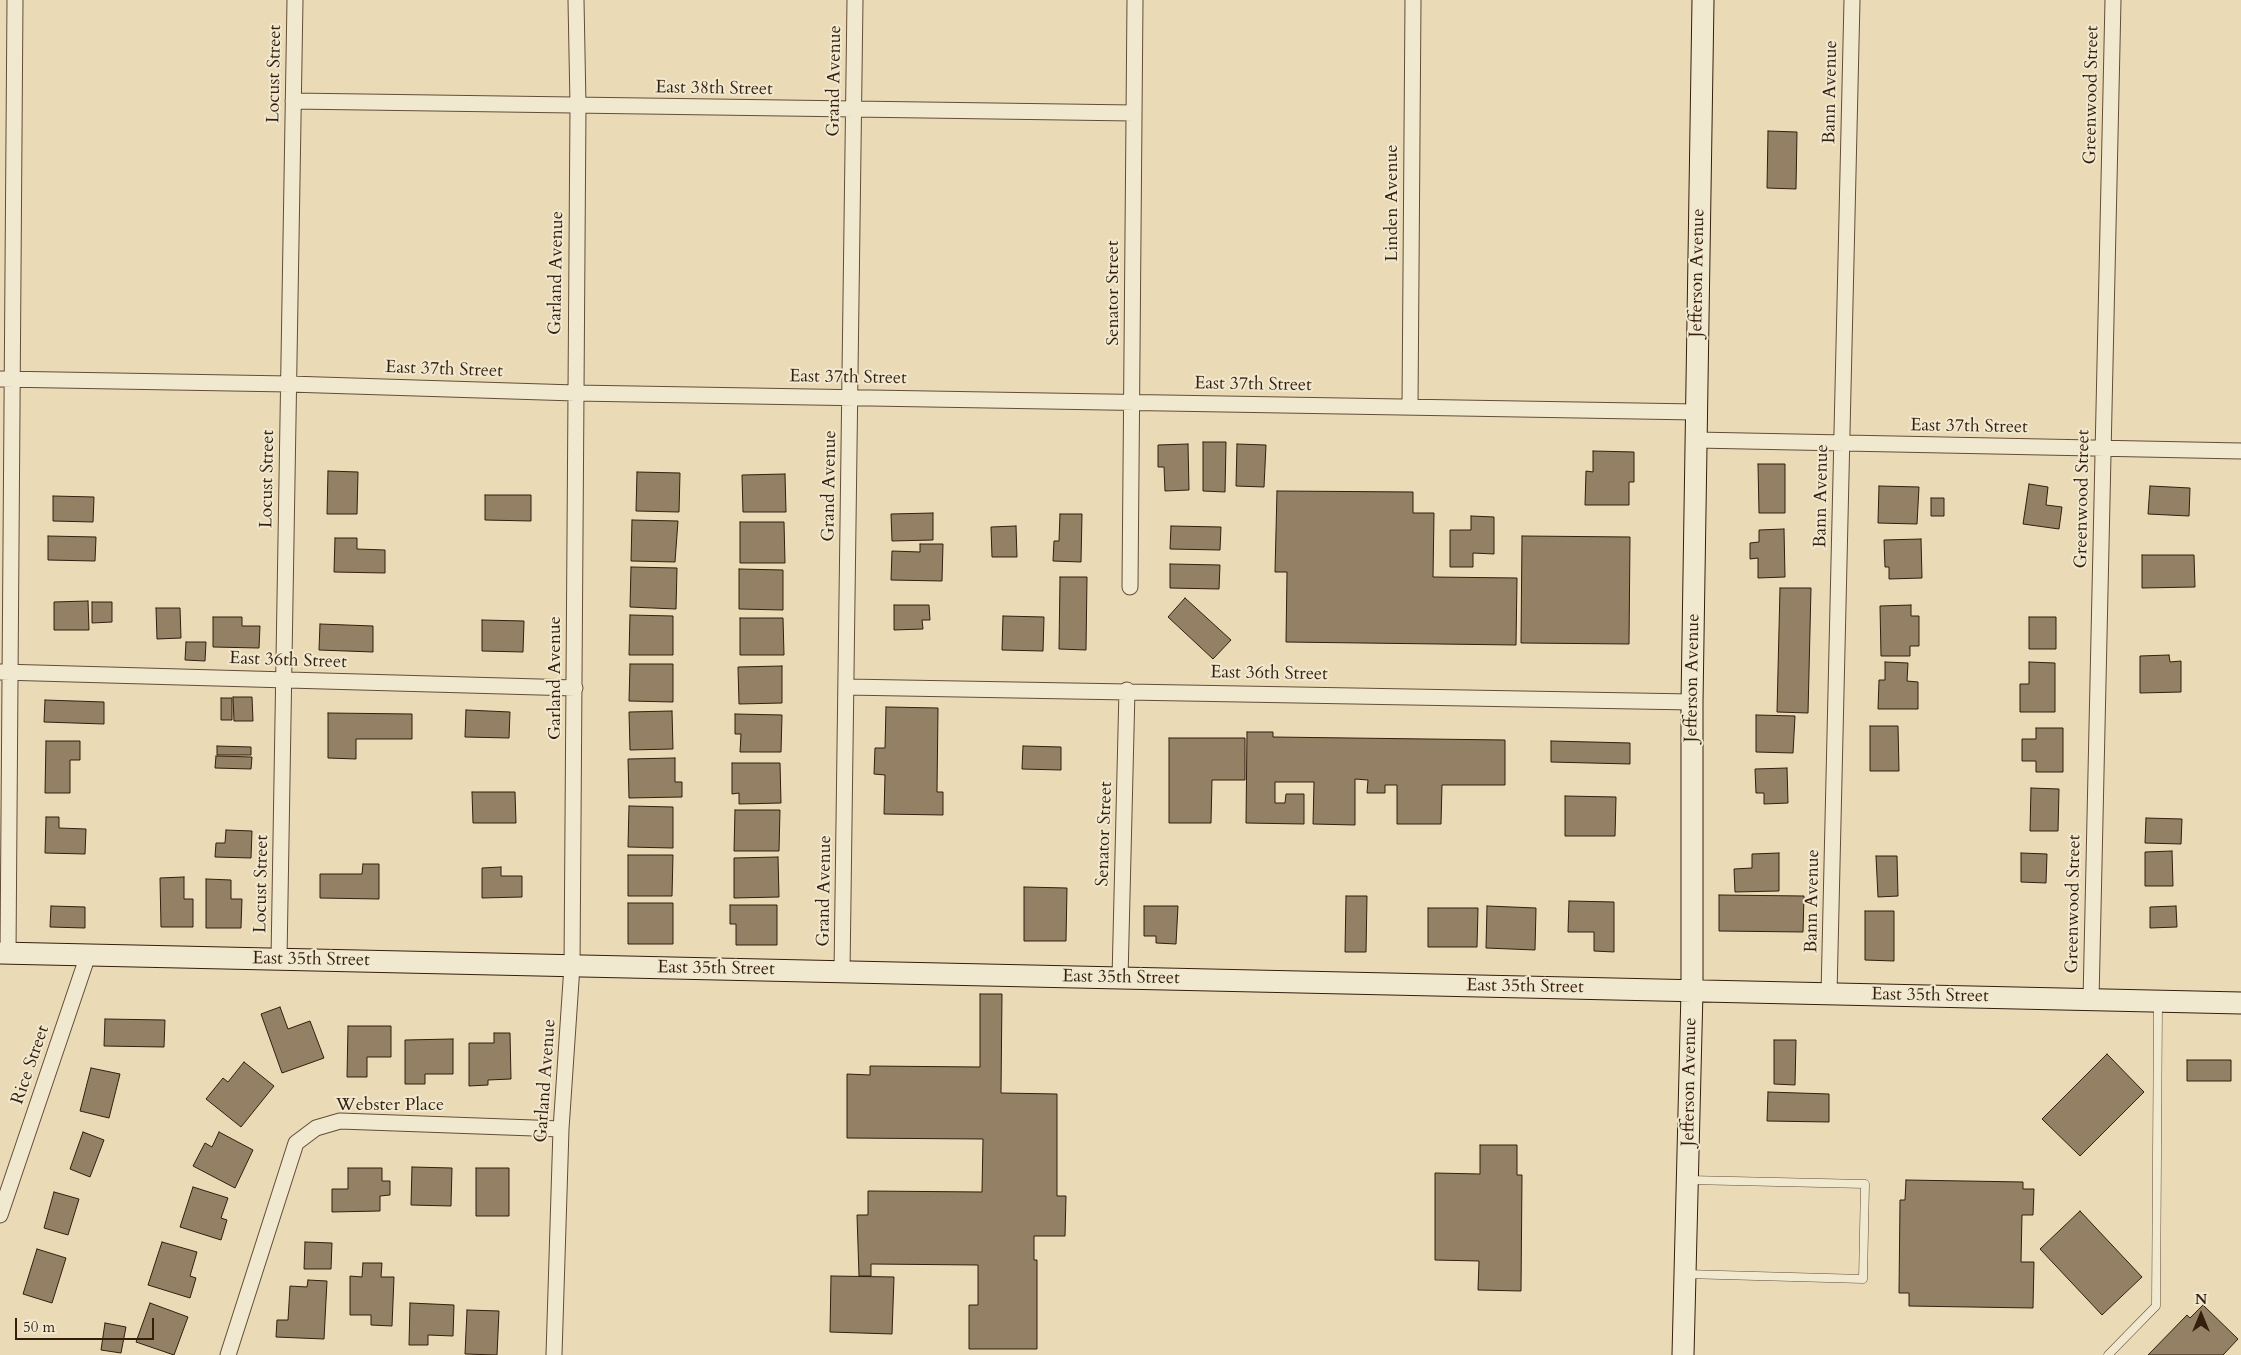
<!DOCTYPE html>
<html>
<head>
<meta charset="utf-8">
<style>
	body { margin:0 }
	#map { position:relative; width:2241px; height:1355px; overflow:hidden; background:#eadbb6; font-family:Cardo,serif }
	canvas { display:block }
	.north { position:absolute; left:2176px; top:1290px; width:50px; height:50px; -webkit-text-stroke:4px #f1e8d0; paint-order:stroke; rotate:0deg; font-size:14px; font-weight:700; line-height:20px; text-align:center; color:#341e0e }
	.north::after { content:''; display:block; margin:auto; width:18px; height:22px; background:#341e0e; clip-path:polygon(50% 0,100% 100%,50% 72%,0 100%) }
	.scale { position:absolute; left:15px; top:1318px; width:139px; height:22px; box-sizing:border-box; border:2px solid #341e0e; border-top:0; padding-left:6px; font-size:15px; line-height:18px; white-space:nowrap; color:#341e0e; -webkit-text-stroke:4px #f1e8d0; paint-order:stroke }
</style>
</head>
<body>
<div id="map">
<canvas width="2241" height="1355"></canvas>
<div class="north">N</div>
<div class="scale">50 m</div>
</div>
<script>
const g = document.querySelector('canvas').getContext('2d');
g.lineJoin = 'round';
function fillPath(path, color) {
  g.fillStyle = color;
  g.fill(path, 'evenodd');
}
function toPath(rows) {
  const path = new Path2D();
  for (const r of rows) {
    path.moveTo(r[0], r[1]);
    for (let i = 2; i < r.length; i += 2) path.lineTo(r[i], r[i + 1]);
  }
  return path;
}
function stroke(path, color, width, dash) {
  g.strokeStyle = color;
  g.lineWidth = width;
  g.lineCap = dash ? 'butt' : 'round';
  g.setLineDash(dash || []);
  g.stroke(path);
}
function drawText(font, color, halo, rows, align = 'center') {
  g.font = font + ' Cardo,serif';
  g.lineWidth = 4;
  g.setLineDash([]);
  g.textBaseline = 'middle';
  g.strokeStyle = halo;
  g.fillStyle = color;
  for (const [text, x, y, turn = 0] of rows) {
    g.save();
    g.translate(x, y);
    g.rotate((+turn || 0) * Math.PI / 180);
    g.textAlign = isNaN(turn) ? turn : align;
    if (halo) g.strokeText(text, 0, 0);
    g.fillText(text, 0, 0);
    g.restore();
  }
}
const building = toPath([
	[1768,131,1797,132,1796,189,1767,188,1768,131],
	[1203,442,1226,442,1225,492,1203,491,1203,442],
	[1188,444,1189,490,1165,491,1164,467,1158,467,1158,445,1188,444],
	[1237,444,1266,445,1264,487,1236,486,1237,444],
	[1593,451,1634,452,1634,482,1629,482,1629,505,1585,505,1586,471,1593,472,1593,451],
	[1758,464,1785,464,1785,513,1759,513,1758,464],
	[328,471,358,472,357,514,327,514,328,471],
	[637,472,680,473,679,512,636,511,637,472],
	[785,474,786,512,743,512,742,475,785,474],
	[2029,484,2048,487,2046,505,2062,507,2059,529,2023,524,2029,484],
	[1879,486,1919,487,1917,524,1878,523,1879,486],
	[2150,486,2190,488,2189,516,2148,514,2150,486],
	[1277,491,1413,492,1413,513,1434,513,1433,577,1517,578,1516,645,1286,642,1287,572,1275,572,1277,491],
	[485,495,531,495,531,521,485,520,485,495],
	[53,496,94,497,93,522,53,521,53,496],
	[1931,498,1944,498,1944,516,1931,516,1931,498],
	[933,513,933,540,892,541,891,514,933,513],
	[1060,514,1082,514,1081,562,1053,561,1054,541,1059,541,1060,514],
	[1471,516,1494,517,1494,554,1473,553,1473,567,1450,567,1450,530,1471,530,1471,516],
	[632,520,678,521,675,562,631,561,632,520],
	[740,522,784,522,785,563,740,563,740,522],
	[1016,526,1017,557,992,557,991,527,1016,526],
	[1171,526,1221,527,1220,550,1170,549,1171,526],
	[1784,529,1785,577,1758,578,1758,558,1750,559,1750,543,1759,542,1759,530,1784,529],
	[48,536,96,537,95,561,48,560,48,536],
	[1522,536,1630,537,1629,644,1521,643,1522,536],
	[335,538,357,538,357,549,385,550,385,573,334,572,335,538],
	[1921,539,1922,578,1889,579,1889,567,1885,567,1884,540,1921,539],
	[920,544,943,544,942,581,891,580,892,551,920,552,920,544],
	[2142,555,2194,555,2195,587,2142,588,2142,555],
	[1170,564,1220,565,1219,589,1170,588,1170,564],
	[631,567,677,568,676,609,630,607,631,567],
	[739,569,783,570,783,610,739,609,739,569],
	[1060,577,1087,577,1086,650,1059,649,1060,577],
	[1780,588,1811,588,1808,713,1777,712,1780,588],
	[1185,598,1231,640,1213,659,1168,617,1185,598],
	[88,601,89,630,54,630,54,602,88,601],
	[92,602,112,602,112,622,92,623,92,602],
	[894,605,929,605,930,620,922,620,923,629,894,630,894,605],
	[1911,605,1911,616,1919,616,1919,646,1910,646,1910,656,1881,656,1880,606,1911,605],
	[156,608,180,608,181,638,157,639,156,608],
	[630,615,673,616,673,655,629,655,630,615],
	[1003,616,1044,617,1043,651,1002,650,1003,616],
	[213,617,242,617,242,626,260,626,259,648,213,647,213,617],
	[2029,617,2056,617,2056,649,2029,649,2029,617],
	[740,618,783,618,784,655,740,655,740,618],
	[482,620,524,621,523,652,482,651,482,620],
	[320,624,373,626,373,652,319,650,320,624],
	[186,642,206,642,205,661,185,660,186,642],
	[2169,655,2170,662,2181,661,2181,692,2140,693,2140,656,2169,655],
	[1885,662,1908,663,1907,681,1918,682,1918,709,1878,709,1879,680,1885,680,1885,662],
	[2029,662,2055,663,2055,712,2020,712,2020,684,2029,684,2029,662],
	[630,664,673,664,673,702,629,701,630,664],
	[782,666,782,703,739,704,738,667,782,666],
	[233,697,252,697,253,721,234,721,233,697],
	[221,698,232,698,232,720,221,720,221,698],
	[45,700,104,702,104,724,44,722,45,700],
	[886,707,938,708,937,792,943,792,943,815,884,814,885,775,874,774,875,748,885,748,886,707],
	[466,710,510,712,509,738,465,737,466,710],
	[672,711,673,749,630,750,629,712,672,711],
	[328,713,412,714,412,739,356,739,356,759,328,758,328,713],
	[735,714,782,715,781,752,740,752,741,734,735,734,735,714],
	[1756,715,1795,716,1793,753,1756,752,1756,715],
	[1870,726,1898,726,1899,771,1870,771,1870,726],
	[2036,728,2063,728,2063,772,2036,772,2036,761,2022,761,2022,739,2036,739,2036,728],
	[1247,732,1273,732,1273,737,1505,740,1505,785,1442,785,1441,824,1397,824,1397,785,1385,785,1385,793,1367,793,1368,780,1355,779,1355,825,1313,824,1314,782,1275,782,1275,803,1285,803,1286,794,1304,794,1304,824,1246,823,1247,732],
	[1169,738,1245,738,1245,780,1212,780,1211,823,1169,823,1169,738],
	[46,741,80,741,80,760,70,760,70,793,45,793,46,741],
	[1551,741,1630,743,1630,764,1551,762,1551,741],
	[217,746,251,747,251,755,217,755,217,746],
	[1023,746,1061,747,1061,770,1022,769,1023,746],
	[216,756,252,757,251,769,215,768,216,756],
	[675,758,675,782,682,782,682,797,629,798,628,759,675,758],
	[732,763,780,763,781,803,739,804,739,793,732,794,732,763],
	[1787,768,1788,803,1764,804,1764,793,1756,793,1755,769,1787,768],
	[2031,788,2059,789,2058,831,2030,831,2031,788],
	[472,792,515,792,516,823,473,823,472,792],
	[1565,796,1616,797,1615,836,1565,836,1565,796],
	[629,806,673,807,673,848,628,847,629,806],
	[735,810,780,810,779,851,734,851,735,810],
	[46,817,59,817,59,828,86,829,85,854,45,853,46,817],
	[2146,818,2182,819,2181,844,2145,843,2146,818],
	[226,830,252,831,251,858,215,857,216,843,225,843,226,830],
	[2172,851,2173,886,2145,886,2145,852,2172,851],
	[1779,853,1779,891,1735,892,1734,869,1752,868,1752,854,1779,853],
	[2021,853,2047,854,2046,883,2021,882,2021,853],
	[628,855,673,855,672,896,628,896,628,855],
	[1876,856,1897,856,1898,896,1878,897,1876,856],
	[778,857,779,897,734,898,734,858,778,857],
	[363,864,379,864,379,899,320,898,320,874,362,874,363,864],
	[501,867,501,876,522,876,522,897,482,898,482,868,501,867],
	[184,877,184,899,193,899,193,927,161,927,160,878,184,877],
	[206,879,231,880,231,899,242,899,241,928,206,928,206,879],
	[1024,887,1067,888,1066,941,1024,941,1024,887],
	[1719,895,1804,896,1803,932,1719,931,1719,895],
	[1346,896,1367,896,1366,952,1345,952,1346,896],
	[1569,901,1614,902,1614,952,1594,951,1594,932,1568,932,1569,901],
	[628,903,673,903,673,944,628,944,628,903],
	[730,905,777,905,777,945,736,945,736,924,730,924,730,905],
	[51,906,85,907,85,928,50,927,51,906],
	[1144,906,1178,906,1176,944,1156,943,1156,936,1144,936,1144,906],
	[1487,906,1536,908,1535,950,1486,948,1487,906],
	[2176,906,2177,927,2150,928,2150,907,2176,906],
	[1428,908,1478,908,1477,947,1428,947,1428,908],
	[1865,911,1894,911,1894,961,1865,960,1865,911],
	[980,994,1002,994,1001,1093,1057,1094,1057,1196,1066,1196,1065,1236,1034,1236,1034,1260,1037,1260,1037,1349,969,1349,969,1305,978,1305,978,1265,871,1264,871,1276,859,1276,857,1215,868,1215,868,1191,982,1192,983,1139,847,1138,847,1074,870,1075,870,1066,980,1067,980,994],
	[280,1007,288,1029,310,1021,324,1058,282,1073,261,1014,280,1007],
	[105,1019,165,1020,164,1047,104,1046,105,1019],
	[348,1026,391,1026,391,1057,367,1057,367,1077,347,1077,348,1026],
	[494,1033,510,1033,511,1079,488,1080,488,1085,469,1086,469,1043,494,1043,494,1033],
	[453,1039,453,1074,425,1074,425,1084,405,1084,405,1040,453,1039],
	[1774,1040,1796,1040,1795,1085,1774,1084,1774,1040],
	[2107,1054,2144,1092,2080,1156,2042,1119,2107,1054],
	[2187,1060,2231,1060,2231,1081,2187,1081,2187,1060],
	[244,1062,274,1086,241,1127,206,1099,223,1078,228,1082,244,1062],
	[91,1068,120,1074,109,1118,80,1111,91,1068],
	[1768,1092,1829,1094,1829,1122,1767,1121,1768,1092],
	[83,1132,104,1140,90,1177,70,1169,83,1132],
	[219,1132,253,1150,235,1188,193,1166,205,1143,212,1147,219,1132],
	[1480,1145,1517,1145,1517,1175,1522,1175,1521,1291,1478,1290,1479,1261,1435,1260,1435,1173,1480,1174,1480,1145],
	[412,1167,452,1168,451,1206,411,1205,412,1167],
	[348,1168,382,1168,382,1181,390,1181,390,1195,380,1196,380,1211,332,1212,332,1189,348,1189,348,1168],
	[476,1168,509,1168,509,1216,476,1216,476,1168],
	[1906,1180,2023,1182,2023,1189,2034,1189,2033,1215,2022,1215,2021,1262,2034,1262,2033,1308,1909,1306,1909,1293,1899,1293,1900,1200,1905,1200,1906,1180],
	[193,1187,228,1198,221,1218,227,1220,221,1240,180,1227,193,1187],
	[54,1192,79,1199,68,1235,44,1228,54,1192],
	[2080,1211,2142,1277,2102,1315,2040,1249,2080,1211],
	[162,1242,197,1252,190,1276,196,1278,190,1298,148,1285,162,1242],
	[305,1242,332,1243,331,1269,304,1269,305,1242],
	[37,1249,66,1258,52,1303,23,1294,37,1249],
	[363,1263,382,1263,381,1277,394,1277,392,1326,371,1325,371,1315,350,1315,350,1276,362,1277,363,1263],
	[831,1276,894,1277,892,1334,830,1332,831,1276],
	[308,1280,327,1281,324,1339,276,1337,277,1320,288,1320,290,1286,307,1287,308,1280],
	[150,1303,188,1317,174,1355,136,1342,150,1303],
	[410,1303,454,1305,453,1336,428,1335,428,1345,409,1345,410,1303],
	[2203,1305,2238,1339,2223,1355,2148,1355,2187,1315,2190,1318,2203,1305],
	[467,1310,499,1311,497,1355,465,1354,467,1310],
	[105,1323,126,1327,121,1353,101,1350,105,1323]
]);
const lane = toPath([
	[1685,1274,1863,1279,1865,1184,1689,1180],
	[2108,1355,2156,1306,2158,1003]
]);
const street = toPath([
	[293,101,1134,113],
	[0,379,289,384,575,393,1696,412],
	[1410,407,1413,0],
	[1696,440,2241,451],
	[1130,587,1135,0],
	[1,672,575,688],
	[846,687,1692,702],
	[8,953,15,0],
	[279,959,295,0],
	[842,972,855,0],
	[1120,978,1127,690],
	[1829,994,1852,0],
	[2091,1000,2113,0],
	[0,1215,88,955],
	[228,1355,296,1143,316,1128,340,1121,561,1129],
	[554,1355,561,1129,572,966,578,105,576,0]
]);
const secondary = toPath([
	[0,953,2241,1003],
	[1683,1355,1692,991,1692,702,1703,0]
]);
const streetNames = [
	["Locust Street",275,74,-89],
	["Grand Avenue",835,81,-89],
	["East 38th Street",714,89,1],
	["Bann Avenue",1831,92,-89],
	["Greenwood Street",2092,95,-89],
	["Linden Avenue",1393,203,-90],
	["Garland Avenue",557,273,-89],
	["Jefferson Avenue",1698,273,-89],
	["Senator Street",1114,293,-90],
	["East 37th Street",444,370,2],
	["East 37th Street",848,378,1],
	["East 37th Street",1253,385,1],
	["East 37th Street",1969,427,1],
	["Locust Street",268,479,-89],
	["Grand Avenue",830,486,-89],
	["Bann Avenue",1822,496,-89],
	["Greenwood Street",2083,499,-89],
	["East 36th Street",288,661,2],
	["East 36th Street",1269,674,1],
	["Garland Avenue",556,678,-90],
	["Jefferson Avenue",1693,678,-89],
	["Senator Street",1105,834,-88],
	["Locust Street",262,884,-89],
	["Grand Avenue",825,891,-89],
	["Bann Avenue",1813,901,-89],
	["Greenwood Street",2074,904,-89],
	["East 35th Street",311,960,1],
	["East 35th Street",716,969,1],
	["East 35th Street",1121,978,1],
	["East 35th Street",1525,987,1],
	["East 35th Street",1930,996,1],
	["Rice Street",31,1065,-71],
	["Garland Avenue",546,1081,-86],
	["Jefferson Avenue",1690,1082,-89],
	["Webster Place",390,1106]
];
fillPath(building, '#938065');
stroke(building, '#341e0e', 1);
stroke(lane, '#624d38', 9);
stroke(street, '#624d38', 17);
stroke(secondary, '#341e0e', 23);
stroke(lane, '#f1e8d0', 8);
stroke(street, '#f1e8d0', 15);
stroke(secondary, '#f1e8d0', 21);
drawText('18px', '#341e0e', '#f1e8d0', streetNames);
</script>
</body>
</html>
